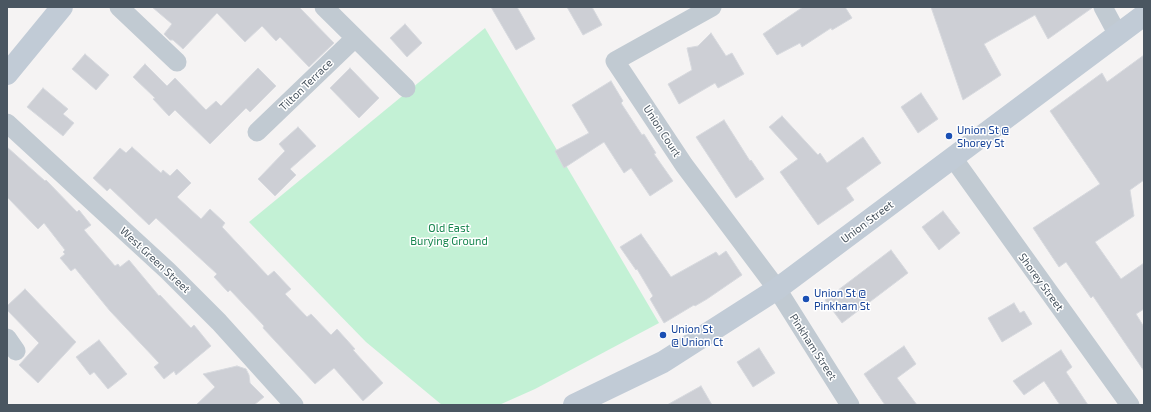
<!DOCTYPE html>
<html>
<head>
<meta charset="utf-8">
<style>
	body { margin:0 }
	#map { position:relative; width:1151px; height:412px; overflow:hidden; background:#f5f3f3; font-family:"Exo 2",sans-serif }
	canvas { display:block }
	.frame { position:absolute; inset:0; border:8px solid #4a5661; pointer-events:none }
</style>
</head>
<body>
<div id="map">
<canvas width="1151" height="412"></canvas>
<div class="frame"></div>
</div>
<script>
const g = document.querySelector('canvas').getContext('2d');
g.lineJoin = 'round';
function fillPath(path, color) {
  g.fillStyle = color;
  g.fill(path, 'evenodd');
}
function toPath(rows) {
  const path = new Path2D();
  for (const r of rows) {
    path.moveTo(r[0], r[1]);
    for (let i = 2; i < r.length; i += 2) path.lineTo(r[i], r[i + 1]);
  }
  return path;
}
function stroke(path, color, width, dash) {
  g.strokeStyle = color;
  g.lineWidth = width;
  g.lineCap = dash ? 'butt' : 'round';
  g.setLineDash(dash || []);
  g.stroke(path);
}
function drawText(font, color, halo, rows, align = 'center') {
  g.font = font + ' "Exo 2",sans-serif';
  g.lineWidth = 3;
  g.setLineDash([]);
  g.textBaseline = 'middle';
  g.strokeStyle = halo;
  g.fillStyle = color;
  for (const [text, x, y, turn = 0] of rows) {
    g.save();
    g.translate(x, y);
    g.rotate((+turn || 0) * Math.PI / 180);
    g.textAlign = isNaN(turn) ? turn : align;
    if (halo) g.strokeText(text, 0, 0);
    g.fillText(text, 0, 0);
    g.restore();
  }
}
const green = toPath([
	[485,28,659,323,535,389,499,405,442,405,366,342,249,222]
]);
const building = toPath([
	[152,7,299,7,334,43,309,67,280,37,276,41,262,26,245,42,217,13,183,49,173,40,170,40,164,34,172,24,152,7],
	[491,7,517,7,535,39,516,50,491,7],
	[567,7,592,7,602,25,583,35,567,7],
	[803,7,845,7,852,18,832,30,831,28,802,47,800,43,777,55,763,34,803,7],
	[931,7,1092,7,1092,8,1048,39,1035,15,984,44,1001,75,963,100,931,7],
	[405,24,422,43,407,57,390,38,405,24],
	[711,33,726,56,732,53,744,74,718,88,715,83,679,104,668,84,692,70,687,48,698,46,711,33],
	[85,54,109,75,96,90,72,69,85,54],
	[1144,55,1144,180,1130,190,1134,216,1095,242,1121,279,1144,263,1144,309,1136,314,1144,327,1144,371,1093,296,1091,298,1066,262,1059,267,1033,228,1100,184,1050,111,1102,73,1107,82,1144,55],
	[145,64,167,86,175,78,206,110,216,101,221,106,258,68,276,86,250,112,246,108,210,144,175,110,169,116,153,99,155,98,133,77,145,64],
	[350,68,379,98,359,118,330,88,350,68],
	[611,81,623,101,621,103,642,135,644,134,656,153,654,154,673,181,650,196,631,168,624,173,604,142,564,168,555,151,589,133,572,105,611,81],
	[43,88,68,109,63,114,74,123,63,136,27,107,43,88],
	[921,93,938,119,918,133,901,107,921,93],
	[782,116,818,155,820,153,827,163,863,137,881,163,846,188,854,200,818,225,780,172,798,159,769,127,782,116],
	[724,120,750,161,751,160,764,179,736,198,696,137,724,120],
	[298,127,316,146,290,169,296,175,275,196,258,179,285,151,279,144,298,127],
	[7,147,45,181,46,180,77,212,79,210,91,225,84,230,115,266,118,264,120,267,129,260,159,296,160,295,191,328,194,325,211,346,176,375,174,371,164,379,154,367,159,363,110,311,75,268,71,271,60,258,65,254,63,252,65,250,44,223,38,229,7,197,7,147],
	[132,147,161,173,163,170,170,176,177,169,191,183,177,197,201,219,210,209,225,223,222,227,268,276,274,271,291,289,285,294,307,317,311,314,331,335,337,329,355,349,353,350,383,383,363,401,334,368,315,384,263,328,264,326,230,290,228,292,214,277,217,274,156,218,149,225,110,188,107,191,93,178,120,148,126,153,132,147],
	[943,211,960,233,939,250,922,227,943,211],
	[641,234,671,277,716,252,719,256,726,251,742,275,707,299,695,306,694,305,664,323,650,299,653,296,637,269,636,270,620,247,641,234],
	[891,250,908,273,842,323,825,300,891,250],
	[25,289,76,342,38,383,19,365,39,343,7,310,7,306,25,289],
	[1014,303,1020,313,1024,311,1032,324,1002,342,988,318,1014,303],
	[99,340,127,374,108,389,94,372,90,375,76,357,99,340],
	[904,346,916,364,897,378,917,405,885,405,864,374,904,346],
	[759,348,775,373,753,387,737,362,759,348],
	[1061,350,1072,367,1066,372,1088,405,1060,405,1044,381,1024,395,1013,381,1061,350],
	[237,366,246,369,249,375,250,383,264,397,254,405,196,405,215,387,203,374,237,366],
	[701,386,712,405,667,405,701,386]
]);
const minor = toPath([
	[119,7,177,62],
	[324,7,406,88],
	[712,7,615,61,684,165,777,289,850,405],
	[1103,7,1118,35],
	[7,123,168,271,219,322,294,405],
	[257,132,355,38],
	[953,158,1130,405],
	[7,338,16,351]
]);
const secondary = toPath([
	[7,74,62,7],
	[574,405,663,362,777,289,1144,15]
]);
const markers = [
	[949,136,4,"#1a4fb4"],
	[806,299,4,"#1a4fb4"],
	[663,335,4,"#1a4fb4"]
];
const streetNames = [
	["Tilton Terrace",306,85,-44],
	["Union Court",662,131,57],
	["Union Street",867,222,-37],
	["West Green Street",155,260,43],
	["Shorey Street",1041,282,54],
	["Pinkham Street",813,347,57]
];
const transitNames = [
	["Union St @",957,130],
	["Shorey St",957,143],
	["Union St @",814,293],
	["Pinkham St",814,306],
	["Union St",671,329],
	["@ Union Ct",671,342]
];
const parkNames = [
	["Old East",449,228],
	["Burying Ground",449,241]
];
fillPath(green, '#c3f1d5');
fillPath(building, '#cdcfd5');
stroke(building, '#d7d9de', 1);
stroke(minor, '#c1cad2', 19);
stroke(secondary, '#c1cbd6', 22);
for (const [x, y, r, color] of markers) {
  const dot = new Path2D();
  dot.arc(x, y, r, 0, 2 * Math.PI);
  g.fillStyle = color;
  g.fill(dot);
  stroke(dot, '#fff', 1.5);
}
drawText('11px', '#4a5661', '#fff', streetNames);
drawText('11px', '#164399', '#fff', transitNames, 'left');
drawText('11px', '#17864f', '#fff', parkNames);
</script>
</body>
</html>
